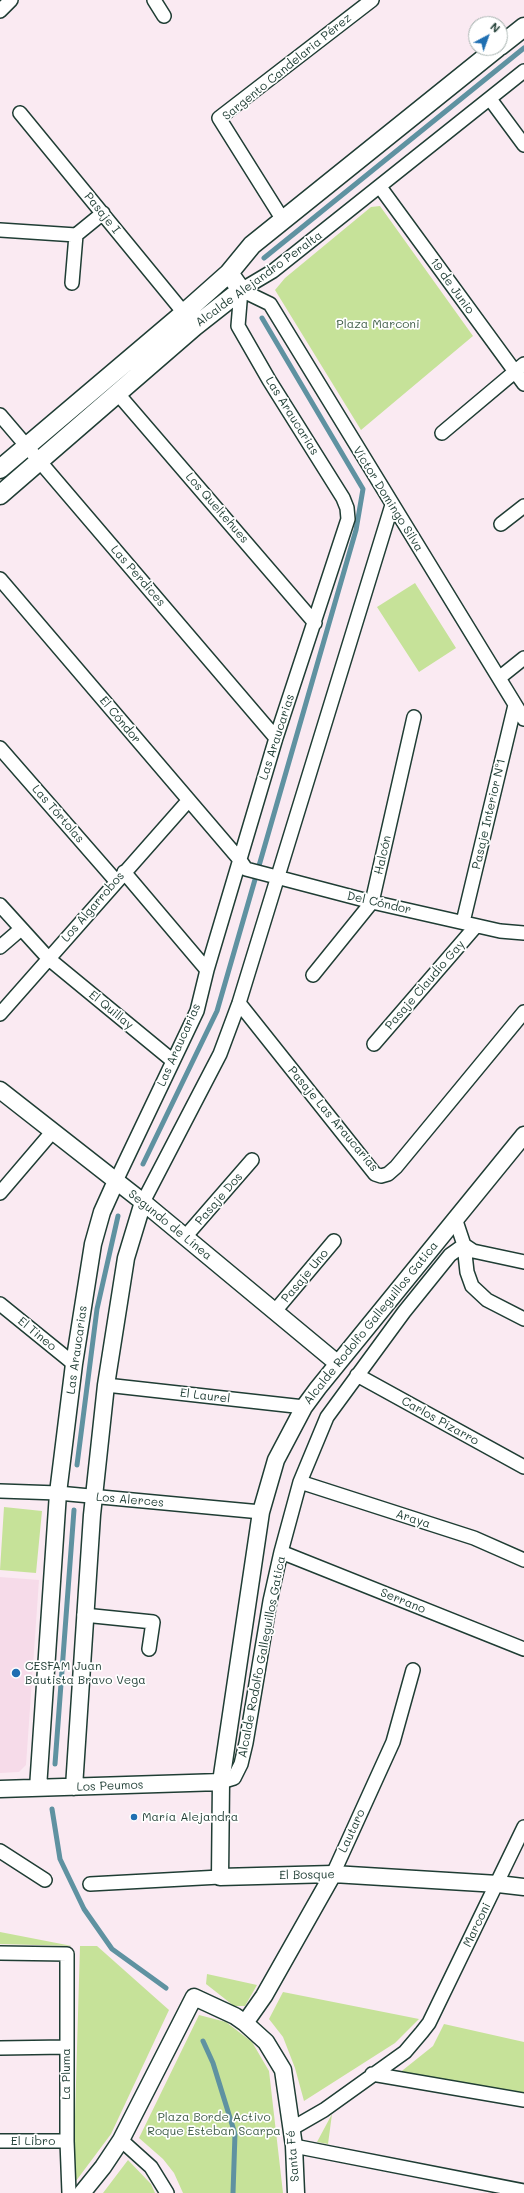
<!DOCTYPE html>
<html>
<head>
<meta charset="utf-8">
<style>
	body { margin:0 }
	#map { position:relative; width:524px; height:2193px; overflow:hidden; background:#faeaf2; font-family:Mali,sans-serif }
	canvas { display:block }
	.north { position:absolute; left:468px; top:16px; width:40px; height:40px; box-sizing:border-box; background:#fff; border:1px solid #a5b1ae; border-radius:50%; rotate:41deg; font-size:11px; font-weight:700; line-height:16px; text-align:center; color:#1f3d34 }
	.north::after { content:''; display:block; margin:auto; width:14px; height:18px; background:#1f6fb2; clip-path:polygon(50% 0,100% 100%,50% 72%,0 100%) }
</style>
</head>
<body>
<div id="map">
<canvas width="524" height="2193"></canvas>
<div class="north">N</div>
</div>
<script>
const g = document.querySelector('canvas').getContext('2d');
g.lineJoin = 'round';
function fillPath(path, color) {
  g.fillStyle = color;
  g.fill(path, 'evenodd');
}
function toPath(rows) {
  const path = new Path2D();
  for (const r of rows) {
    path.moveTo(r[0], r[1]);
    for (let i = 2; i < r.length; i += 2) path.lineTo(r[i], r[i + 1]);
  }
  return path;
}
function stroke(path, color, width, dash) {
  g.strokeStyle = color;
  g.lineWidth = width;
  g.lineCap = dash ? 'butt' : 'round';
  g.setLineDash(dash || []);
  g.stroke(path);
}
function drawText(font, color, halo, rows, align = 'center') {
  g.font = font + ' Mali,sans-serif';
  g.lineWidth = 3.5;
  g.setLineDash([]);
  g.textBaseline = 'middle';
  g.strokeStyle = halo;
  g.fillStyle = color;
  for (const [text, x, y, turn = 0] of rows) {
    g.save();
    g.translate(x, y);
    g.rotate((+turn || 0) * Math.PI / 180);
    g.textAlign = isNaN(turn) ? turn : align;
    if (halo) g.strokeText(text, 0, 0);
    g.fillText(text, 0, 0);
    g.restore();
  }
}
const built = toPath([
	[0,1577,39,1580,26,1765,19,1772,0,1773]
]);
const green = toPath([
	[380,206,473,336,361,430,275,290,285,278,371,207],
	[415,583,456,648,419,672,377,607],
	[4,1507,42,1511,36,1573,0,1570],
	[0,1932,72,1946,0,1944],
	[80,1946,97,1946,169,2010,111,2134,73,2185],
	[207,1974,257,1985,245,2006,234,2006,206,1984],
	[283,1992,419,2019,395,2043,304,2101,295,2068,283,2037,269,2019],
	[199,2015,226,2022,252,2042,269,2071,283,2193,183,2193,174,2173,163,2159,139,2138],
	[444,2024,524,2042,524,2093,398,2074,433,2046],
	[332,2114,328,2144,317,2142],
	[128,2160,151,2184,155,2193,103,2193]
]);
const stream = toPath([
	[264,258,524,48],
	[143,1164,217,1011,356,530,363,489,262,318],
	[77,1465,97,1309,118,1216],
	[55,1764,74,1510],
	[52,1809,60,1859,84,1909,112,1949,166,1988],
	[203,2041,213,2063,235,2134,233,2193]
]);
const minor = toPath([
	[154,0,164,16],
	[0,11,11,0],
	[490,99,524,145],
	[20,113,184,313],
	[380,187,524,384],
	[283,220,219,118,372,0],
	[0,230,76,235,103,213],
	[72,283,76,235],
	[241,290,270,304,524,719],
	[241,290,273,271,524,71],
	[118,394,315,623],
	[0,415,276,738],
	[442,433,524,364],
	[501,524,524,506],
	[0,579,240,860,246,869,372,902,500,931,524,933],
	[499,678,524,658],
	[0,748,116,881],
	[124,872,207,970],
	[0,905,49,959,173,1061],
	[463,922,515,705],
	[0,947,21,929],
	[313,975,372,902,414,717],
	[239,1003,375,1174,381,1176,388,1174,396,1167,524,1012],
	[0,1014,188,801],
	[374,1044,476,926],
	[116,1181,197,1011,207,970,276,738,348,519,347,508,343,498,269,380,238,326,241,290],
	[0,1193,53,1131],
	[143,1202,220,1054,239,1003,392,505],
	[455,1218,464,1245,467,1272,472,1286,487,1300,524,1319],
	[185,1237,252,1160],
	[464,1245,473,1251,524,1262],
	[0,1304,74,1364],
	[275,1311,334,1241],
	[357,1375,524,1467],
	[106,1385,304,1407],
	[300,1482,474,1538,524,1560],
	[0,1491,58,1493,261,1512],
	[281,1552,524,1649],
	[84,1615,153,1622,149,1649],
	[221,1782,234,1778,241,1764,246,1743,270,1601,281,1552,300,1482,327,1417,404,1312,450,1255,464,1245],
	[0,1851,45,1880],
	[333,1874,393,1742,413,1670],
	[90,1884,220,1877],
	[0,1953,67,1954,67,2141,69,2193],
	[0,2048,66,2047],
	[372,2074,524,2100],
	[291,2129,324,2110,405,2052,422,2032,429,2023,524,1827],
	[121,2140,151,2167,167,2193],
	[0,2141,67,2141],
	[294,2146,524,2191]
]);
const tertiary = toPath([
	[0,1090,143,1202,337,1363],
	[524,1135,318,1388,304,1407,276,1460,261,1512,221,1782,220,1877,333,1874,498,1884,524,1887],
	[74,1787,92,1515,106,1385,126,1258,143,1202],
	[38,1788,58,1493,74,1364,93,1244,102,1212,116,1181],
	[0,1789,221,1782],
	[245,2023,264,1996,333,1874],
	[82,2193,103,2167,121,2140,194,1997,235,2016,245,2023,266,2042,283,2070,294,2146,296,2193]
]);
const secondary = toPath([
	[500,46,524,27],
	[0,469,184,313,229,273,252,245,497,48],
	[0,495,194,327,241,290,229,273]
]);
const markers = [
	[16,1673,5,"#1f6fb2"],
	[134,1817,4,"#1f6fb2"]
];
const streetNames = [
	["Sargento Candelaria Pérez",287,67,-39],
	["Pasaje I",102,213,51],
	["Alcalde Alejandro Peralta",259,279,-36],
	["19 de Junio",452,286,54],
	["Las Araucarias",292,416,58],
	["Víctor Domingo Silva",388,499,58],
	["Los Queltehues",217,508,49],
	["Las Perdices",138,576,49],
	["El Cóndor",120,720,50],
	["Las Araucarias",277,737,-72],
	["Las Tórtolas",58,814,49],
	["Pasaje Interior Nº1",489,814,-77],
	["Halcón",383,855,-77],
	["Del Cóndor",379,903,13],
	["Los Algarrobos",93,907,-49],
	["Pasaje Claudio Gay",425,985,-49],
	["El Quillay",111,1010,39],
	["Las Araucarias",179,1045,-66],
	["Pasaje Las Araucarias",333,1119,50],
	["Pasaje Dos",219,1199,-49],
	["Segundo de Línea",170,1225,39],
	["Pasaje Uno",305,1276,-50],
	["Alcalde Rodolfo Galleguillos Gatica",371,1323,-51],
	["El Tineo",37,1334,39],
	["Las Araucarias",77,1350,-82],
	["El Laurel",205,1396,7],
	["Carlos Pizarro",440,1421,29],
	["Los Alerces",130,1500,5],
	["Araya",413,1519,18],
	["Serrano",403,1601,22],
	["Alcalde Rodolfo Galleguillos Gatica",262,1657,-79],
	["Los Peumos",110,1786,-2],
	["Lautaro",352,1831,-65],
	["El Bosque",307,1875,-1],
	["Marconi",477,1925,-64],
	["La Pluma",66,2074,-90],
	["El Libro",33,2141],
	["Santa Fé",293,2156,-95]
];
const parkNames = [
	["Plaza Marconi",378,324],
	["Plaza Borde Activo",214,2117],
	["Roque Esteban Scarpa",214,2131]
];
const poiNames = [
	["CESFAM Juan",25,1666],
	["Bautista Bravo Vega",25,1680],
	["María Alejandra",142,1817]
];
fillPath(built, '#f6dbe9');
fillPath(green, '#c6e299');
stroke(stream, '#5f92a1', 5);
stroke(minor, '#1f3d34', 16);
stroke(tertiary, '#1f3d34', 19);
stroke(secondary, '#1f3d34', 21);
stroke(minor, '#fff', 13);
stroke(tertiary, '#fff', 16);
stroke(secondary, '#fff', 18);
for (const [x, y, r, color] of markers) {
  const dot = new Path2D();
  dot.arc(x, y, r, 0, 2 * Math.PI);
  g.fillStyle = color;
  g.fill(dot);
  stroke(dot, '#fff', 1.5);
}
drawText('12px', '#1f3d34', '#fff', streetNames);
drawText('12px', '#405e48', '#fff', parkNames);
drawText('12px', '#1f3d34', '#fff', poiNames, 'left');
</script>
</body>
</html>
